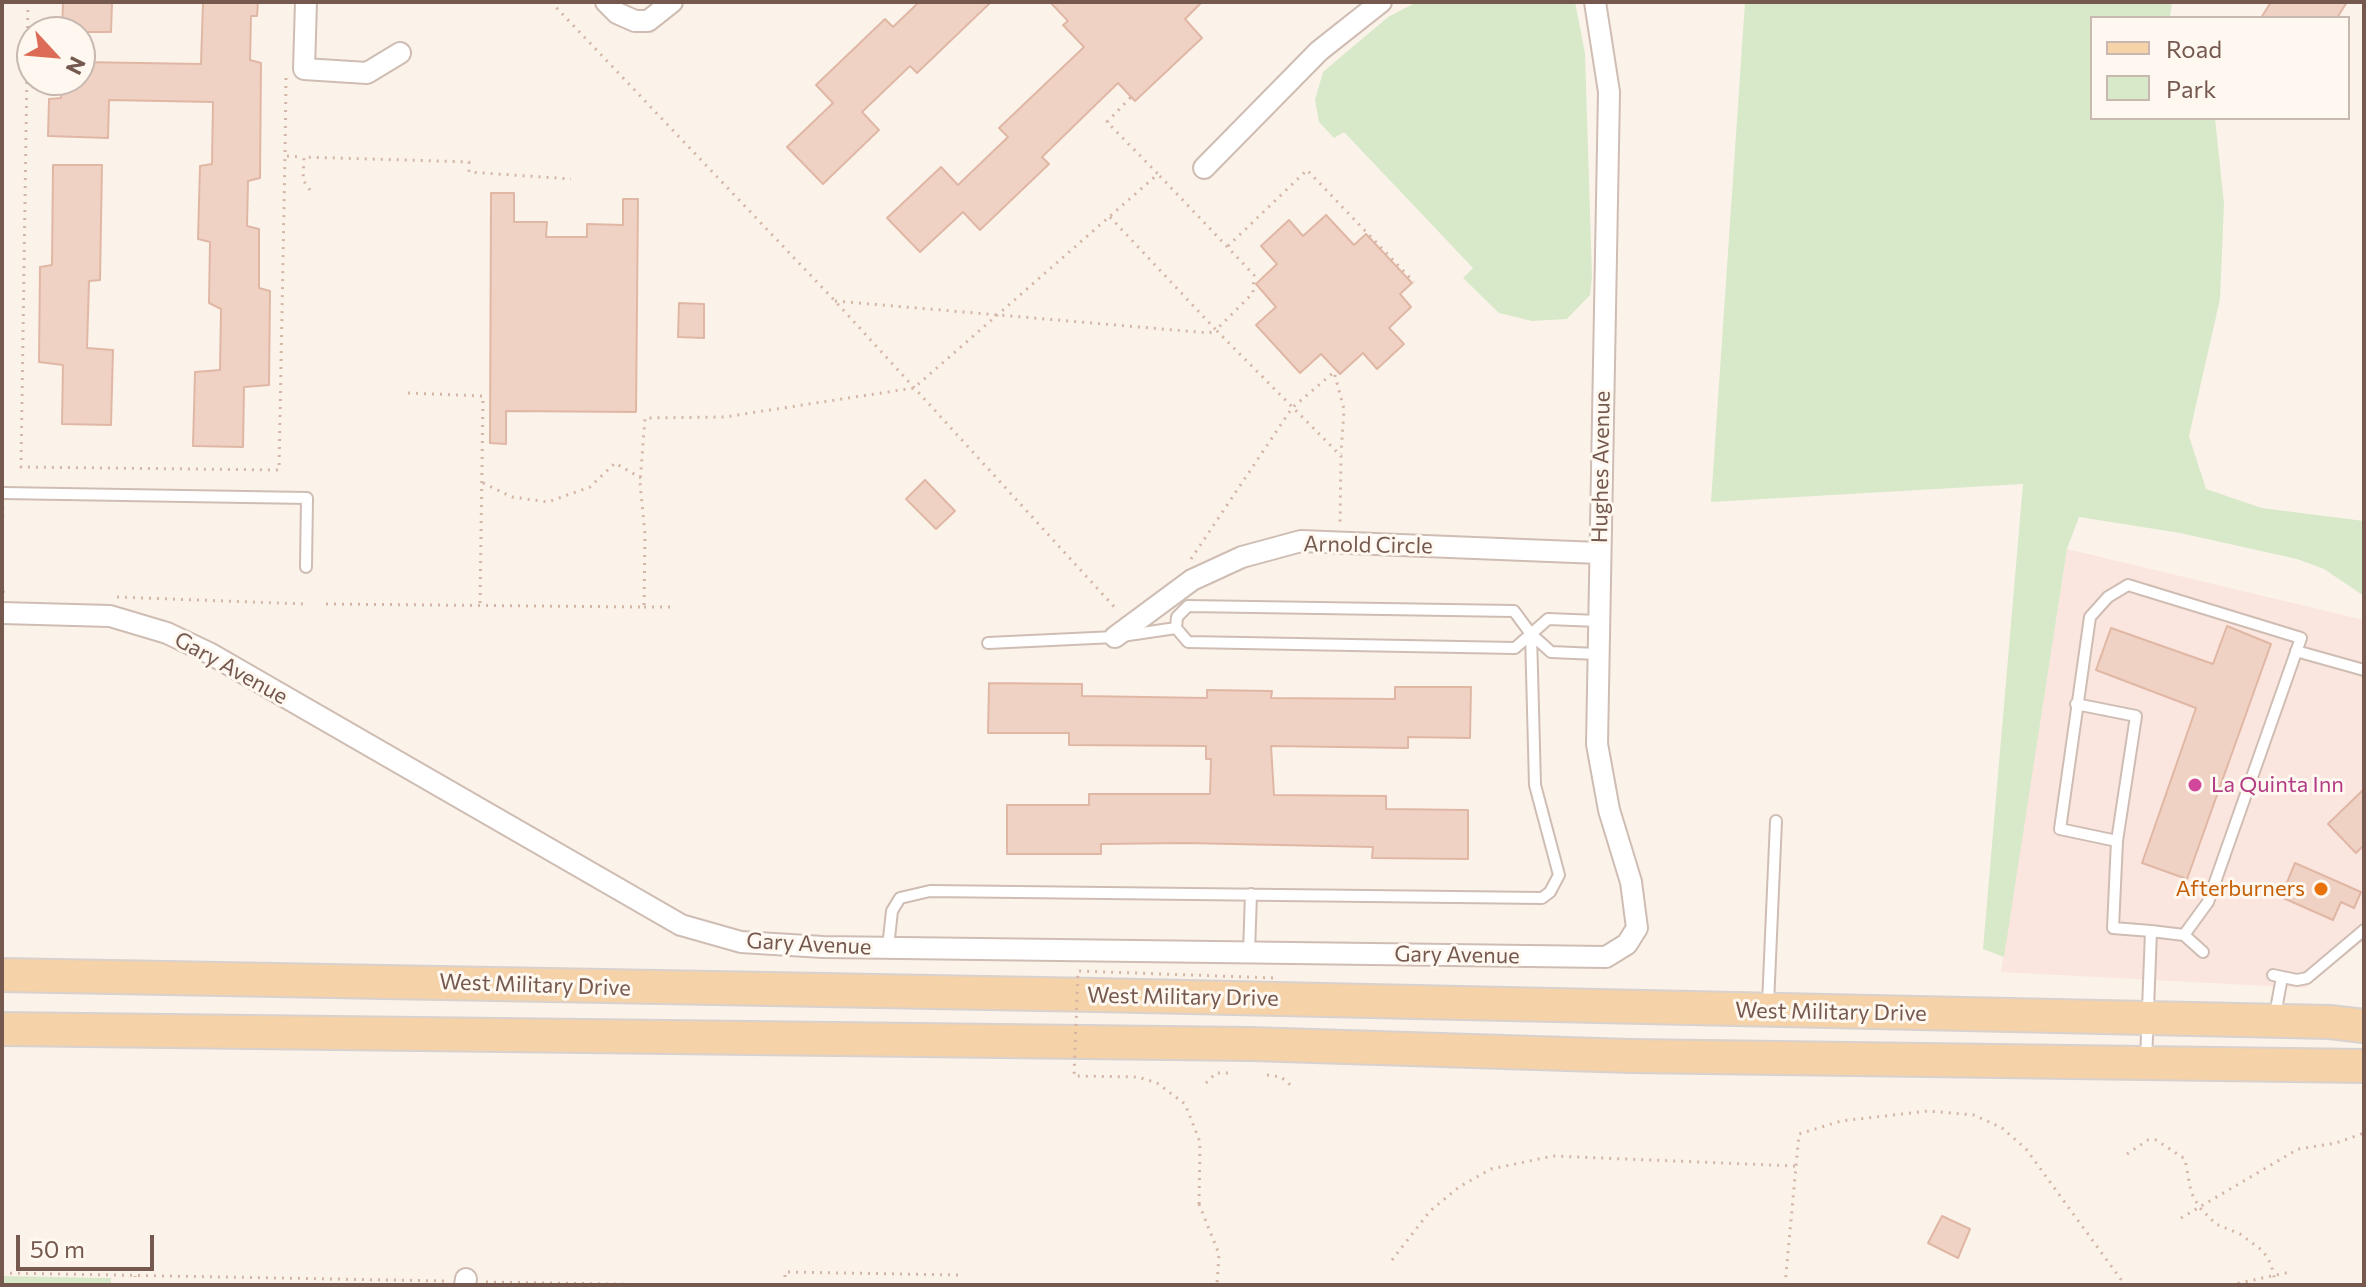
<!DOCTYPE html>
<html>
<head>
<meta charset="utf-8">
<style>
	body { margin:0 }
	#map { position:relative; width:2366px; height:1287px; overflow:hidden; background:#fbf3ea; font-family:Commissioner,sans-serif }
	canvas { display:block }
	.frame { position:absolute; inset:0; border:4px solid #75594f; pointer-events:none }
	.legend { position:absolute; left:2090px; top:16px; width:260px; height:104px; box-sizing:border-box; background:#fef8f0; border:2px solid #c7b8b0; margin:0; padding:10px 14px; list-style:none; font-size:24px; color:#75594f }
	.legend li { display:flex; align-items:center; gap:16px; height:40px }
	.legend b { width:40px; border:2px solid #c7b8b0 }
	.north { position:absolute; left:16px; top:16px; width:80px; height:80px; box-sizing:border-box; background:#fef8f0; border:2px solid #c7b8b0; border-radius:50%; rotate:116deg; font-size:22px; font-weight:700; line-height:32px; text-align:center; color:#75594f }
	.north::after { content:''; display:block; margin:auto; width:28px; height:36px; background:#dc6c58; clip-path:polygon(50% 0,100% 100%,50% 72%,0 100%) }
	.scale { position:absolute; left:16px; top:1235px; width:138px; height:36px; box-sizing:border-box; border:4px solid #75594f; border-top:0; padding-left:10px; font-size:24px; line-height:28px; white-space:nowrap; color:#75594f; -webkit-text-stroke:6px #fef8f0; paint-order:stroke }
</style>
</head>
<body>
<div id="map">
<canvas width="2366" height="1287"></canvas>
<div class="frame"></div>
<ul class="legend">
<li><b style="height:10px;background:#f5d2a7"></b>Road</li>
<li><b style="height:22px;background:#d8e9c9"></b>Park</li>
</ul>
<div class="north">N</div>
<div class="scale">50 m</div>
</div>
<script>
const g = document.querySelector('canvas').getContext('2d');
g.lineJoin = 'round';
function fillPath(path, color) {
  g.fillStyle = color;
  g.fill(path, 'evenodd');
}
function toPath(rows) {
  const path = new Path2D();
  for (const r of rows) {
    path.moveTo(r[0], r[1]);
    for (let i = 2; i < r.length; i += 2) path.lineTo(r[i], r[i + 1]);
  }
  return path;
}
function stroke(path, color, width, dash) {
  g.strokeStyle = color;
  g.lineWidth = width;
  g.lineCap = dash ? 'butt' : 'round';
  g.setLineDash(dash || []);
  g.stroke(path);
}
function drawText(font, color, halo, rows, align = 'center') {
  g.font = font + ' Commissioner,sans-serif';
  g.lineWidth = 6;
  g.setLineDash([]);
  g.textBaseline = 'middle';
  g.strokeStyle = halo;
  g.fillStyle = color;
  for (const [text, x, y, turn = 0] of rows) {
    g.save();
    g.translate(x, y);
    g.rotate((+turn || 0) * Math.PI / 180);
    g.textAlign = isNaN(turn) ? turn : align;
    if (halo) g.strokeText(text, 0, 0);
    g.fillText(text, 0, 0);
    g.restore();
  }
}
const commercial = toPath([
	[2067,549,2364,620,2364,940,2305,988,2001,972]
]);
const green = toPath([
	[1417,2,1575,2,1585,53,1592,277,1590,295,1567,319,1532,321,1499,313,1463,278,1473,268,1344,132,1334,138,1319,122,1315,100,1323,72,1388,17],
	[1745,2,2172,2,2170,18,2092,18,2092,118,2215,118,2224,204,2220,299,2189,436,2206,489,2262,508,2364,521,2364,596,2324,569,2297,559,2180,533,2079,517,2067,549,2004,957,1983,949,2023,484,1711,502],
	[2,1276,111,1278,111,1285,2,1285]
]);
const building = toPath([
	[63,2,112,2,111,32,62,32,63,2],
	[203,2,258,2,257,16,251,16,250,60,261,63,260,178,248,181,247,226,259,229,259,288,270,291,269,385,244,387,243,447,193,446,195,372,220,370,221,309,209,303,210,242,198,239,200,166,212,164,213,102,109,100,108,138,48,136,49,99,61,98,62,80,80,80,80,62,201,64,203,2],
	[919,2,991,2,917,73,910,66,862,112,879,130,823,184,787,147,833,103,816,85,885,19,893,27,919,2],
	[1050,2,1202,2,1185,19,1202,38,1135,101,1118,83,1042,157,1049,164,980,230,963,212,920,252,887,218,941,167,958,185,1008,137,999,128,1084,47,1063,25,1068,21,1050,2],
	[2271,2,2347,2,2337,18,2261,18,2271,2],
	[53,165,102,165,100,280,89,281,87,348,113,350,111,425,62,424,63,365,39,362,40,267,52,265,53,165],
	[491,193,514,193,514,222,547,222,546,237,587,237,587,224,623,225,623,199,638,199,636,412,506,411,506,444,490,443,491,193],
	[1326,215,1354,245,1366,234,1412,283,1400,294,1411,307,1389,328,1404,344,1377,369,1363,353,1340,374,1321,354,1300,373,1256,325,1276,307,1256,284,1277,264,1261,246,1289,220,1303,236,1326,215],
	[679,303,704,304,704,338,678,337,679,303],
	[925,480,955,511,936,529,906,499,925,480],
	[2227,626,2271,644,2187,879,2142,863,2196,708,2096,670,2111,628,2213,664,2227,626],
	[989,683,1082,684,1082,696,1207,698,1207,690,1272,691,1271,698,1395,699,1395,687,1471,687,1470,738,1408,737,1408,748,1271,746,1274,795,1386,796,1386,809,1468,810,1468,859,1372,858,1373,847,1185,843,1101,844,1101,854,1007,854,1007,805,1089,805,1089,794,1210,794,1211,759,1206,759,1206,746,1069,745,1069,733,988,733,989,683],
	[2364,789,2364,845,2356,853,2328,824,2364,789],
	[2295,863,2361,892,2354,908,2341,902,2333,920,2281,897,2295,863],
	[1942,1216,1970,1229,1958,1258,1928,1243,1942,1216]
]);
const path = toPath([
	[28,2,21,467,279,470,285,156],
	[551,2,835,301,1118,611],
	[286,78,285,156,303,157],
	[310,190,303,180,304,157,469,162,469,172,571,179],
	[1110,217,1216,330,1253,293,1254,275,1158,174],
	[1228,246,1307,170,1414,282],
	[835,301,1209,333,1216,330,1341,456,1340,524],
	[408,393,483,396,480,605],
	[483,483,512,497,548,502,590,487,615,463,641,478],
	[2,541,3,508],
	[1191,559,1292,408,1334,372,1344,409,1341,454],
	[2,583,4,595],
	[117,597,305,604],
	[326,604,644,607,645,534,640,483,645,418,724,417,914,388,1158,174,1107,122,1131,97],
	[644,607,673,607],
	[1267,1075,1281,1077,1294,1088],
	[1206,1083,1216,1073,1231,1073],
	[2127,1154,2148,1140,2156,1140,2185,1159,2191,1192,2199,1207,2216,1224,2240,1234,2263,1251,2271,1264,2276,1285],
	[1199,1204,1219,1254,1217,1285],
	[2181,1218,2298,1149,2336,1143,2364,1133],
	[1392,1260,1430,1211,1459,1187,1491,1169,1553,1156,1796,1166],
	[2,1273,446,1281],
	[486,1282,670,1285],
	[135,1285,135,1276],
	[785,1285,785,1272,958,1275],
	[1785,1285,1799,1134,1841,1121,1928,1111,1974,1115,2002,1128,2026,1149,2125,1285],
	[2230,1285,2290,1272]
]);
const service = toPath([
	[2,493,307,498,306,567],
	[988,643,1115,637,1176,628],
	[2296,651,2364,670],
	[1597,654,1551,652,1531,634,1548,619,1598,621],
	[2076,704,2136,716,2117,841],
	[2184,935,2203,952],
	[888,947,892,911,900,898,930,891,1542,898,1550,892,1559,875,1535,785,1531,634,1514,611,1188,606,1177,617,1176,628,1188,642,1515,648,1531,634],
	[1249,952,1251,894],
	[2273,975,2297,980,2307,978,2364,930],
	[1768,1004,1776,821],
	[2275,1015,2282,977],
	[2146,1061,2151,931,2184,935,2208,902,2301,638,2128,585,2108,597,2090,617,2060,829,2117,841,2113,928,2151,931]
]);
const minor = toPath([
	[306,2,304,69,367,73,400,53],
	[606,2,617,13,635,21,648,21,672,2],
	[1204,168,1319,51,1381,2],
	[2,613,110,616,167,633,209,653,681,925,741,942,823,947,1606,957,1627,944,1637,928,1631,882,1609,810,1597,744,1609,92,1595,2],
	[1115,637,1192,580,1242,557,1301,541,1599,553],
	[465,1285,466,1279]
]);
const primary = toPath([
	[2,975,1096,995,2330,1022,2364,1026],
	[2,1029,1250,1044,1631,1056,2364,1066]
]);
const pathBridge = toPath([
	[1199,1204,1200,1142,1185,1104,1157,1083,1138,1077,1074,1076,1078,971,1275,978]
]);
const markers = [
	[2195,785,8,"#d1479c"],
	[2321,889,8,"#e8710a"]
];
const streetNames = [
	["Hughes Avenue",1601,467,-89],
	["Arnold Circle",1368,545,1],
	["Gary Avenue",231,668,29],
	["Gary Avenue",809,944,3],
	["Gary Avenue",1457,955,1],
	["West Military Drive",535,985,2],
	["West Military Drive",1183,997,1],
	["West Military Drive",1831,1012,1]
];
const hotelNames = [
	["La Quinta Inn",2211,785]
];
const foodNames = [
	["Afterburners",2305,889]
];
fillPath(commercial, '#fbe5df');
fillPath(green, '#d8e9c9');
fillPath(building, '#efd2c3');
stroke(building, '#e0b7a5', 2);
stroke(service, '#cfbdb3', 14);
stroke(minor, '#cfbdb3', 24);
stroke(primary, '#d8d1ce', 36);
stroke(path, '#d4b5a6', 3, [2, 6]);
stroke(service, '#fff', 10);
stroke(minor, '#fff', 20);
stroke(primary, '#f5d2a7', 32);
stroke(pathBridge, '#d4b5a6', 3, [2, 6]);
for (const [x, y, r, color] of markers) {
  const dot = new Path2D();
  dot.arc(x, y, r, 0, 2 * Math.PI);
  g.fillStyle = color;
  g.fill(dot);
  stroke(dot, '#fef8f0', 3);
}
drawText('22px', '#75594f', '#fef8f0', streetNames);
drawText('22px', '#b23c85', '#fef8f0', hotelNames, 'left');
drawText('22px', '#c56008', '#fef8f0', foodNames, 'right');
</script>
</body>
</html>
